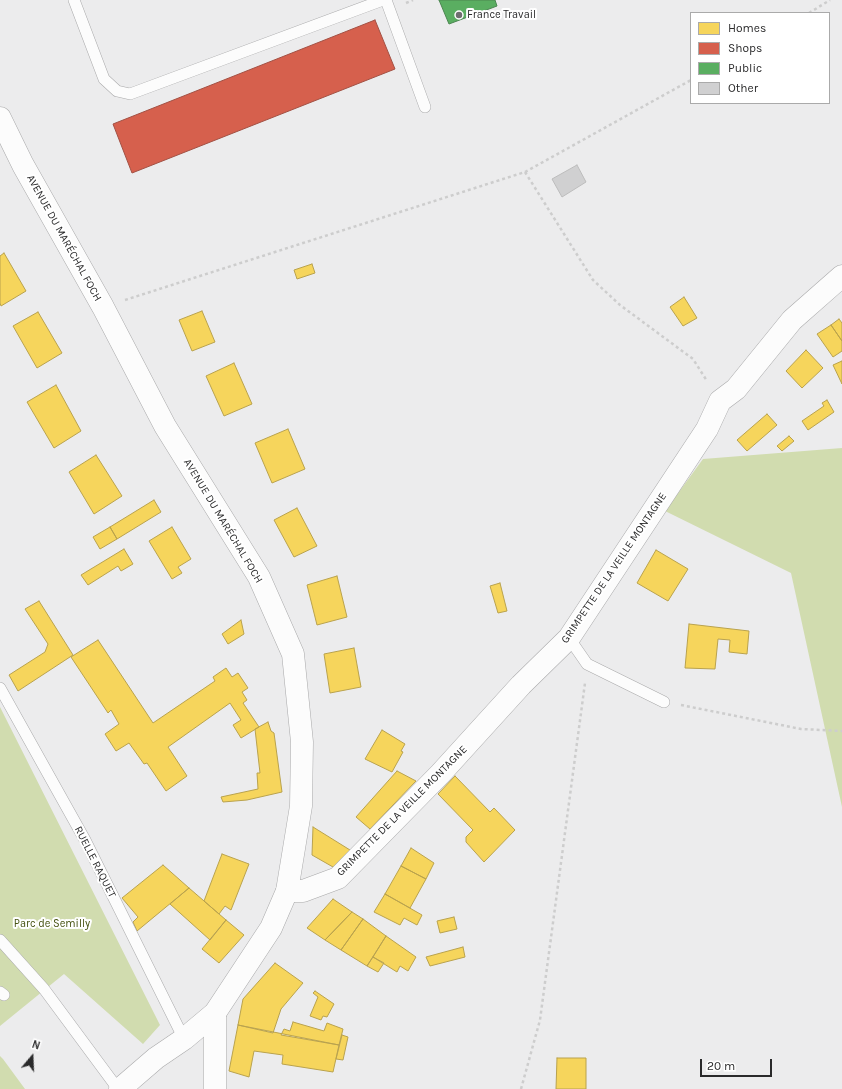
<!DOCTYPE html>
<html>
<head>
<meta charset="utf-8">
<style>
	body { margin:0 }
	#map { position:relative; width:842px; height:1089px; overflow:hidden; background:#ececed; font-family:Karla,sans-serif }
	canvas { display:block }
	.legend { position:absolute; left:690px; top:12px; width:140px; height:92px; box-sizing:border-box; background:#fff; border:1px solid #aaa; margin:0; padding:5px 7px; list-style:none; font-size:12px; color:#2a2a2b }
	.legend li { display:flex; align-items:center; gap:8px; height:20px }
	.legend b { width:20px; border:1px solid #aaa }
	.north { position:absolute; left:12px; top:1037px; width:40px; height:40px; -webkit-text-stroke:3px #fff; paint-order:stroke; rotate:19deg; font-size:11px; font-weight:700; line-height:16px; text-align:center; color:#2a2a2b }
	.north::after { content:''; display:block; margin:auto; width:14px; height:18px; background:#2a2a2b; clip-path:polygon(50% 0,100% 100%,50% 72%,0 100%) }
	.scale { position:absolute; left:700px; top:1059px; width:72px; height:18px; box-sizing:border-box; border:2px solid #2a2a2b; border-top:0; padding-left:5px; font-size:12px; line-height:14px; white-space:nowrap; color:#2a2a2b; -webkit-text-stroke:3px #fff; paint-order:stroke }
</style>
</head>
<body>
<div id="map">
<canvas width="842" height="1089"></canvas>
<ul class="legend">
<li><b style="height:11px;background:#f6d55c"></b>Homes</li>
<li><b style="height:11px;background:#d6604d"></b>Shops</li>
<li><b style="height:11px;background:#5aae61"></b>Public</li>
<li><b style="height:11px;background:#d0d0d1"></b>Other</li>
</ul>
<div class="north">N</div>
<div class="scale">20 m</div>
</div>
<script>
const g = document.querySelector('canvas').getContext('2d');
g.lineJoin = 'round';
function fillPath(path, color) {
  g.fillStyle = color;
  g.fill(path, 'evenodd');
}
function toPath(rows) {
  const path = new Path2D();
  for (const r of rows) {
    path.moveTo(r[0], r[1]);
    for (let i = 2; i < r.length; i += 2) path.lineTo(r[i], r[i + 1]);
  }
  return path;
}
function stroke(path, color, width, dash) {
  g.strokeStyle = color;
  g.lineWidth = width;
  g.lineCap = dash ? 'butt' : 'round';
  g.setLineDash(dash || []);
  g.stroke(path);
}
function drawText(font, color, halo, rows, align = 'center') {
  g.font = font + ' Karla,sans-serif';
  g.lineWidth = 4;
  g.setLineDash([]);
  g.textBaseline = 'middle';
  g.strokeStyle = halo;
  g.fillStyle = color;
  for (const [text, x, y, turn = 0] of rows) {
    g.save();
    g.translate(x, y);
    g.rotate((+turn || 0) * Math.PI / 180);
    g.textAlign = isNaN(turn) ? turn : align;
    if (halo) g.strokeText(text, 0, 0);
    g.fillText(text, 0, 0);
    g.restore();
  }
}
const green = toPath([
	[842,448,842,807,791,573,665,511,703,459],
	[0,707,160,1025,143,1044,64,974,0,1026],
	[0,1056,3,1059,25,1089,0,1089]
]);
const homes = toPath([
	[4,253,26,291,1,306,0,303,0,256,4,253],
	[312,264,315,273,297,279,294,270,312,264],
	[684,297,697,318,683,326,670,307,684,297],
	[202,311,215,342,192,351,179,320,202,311],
	[38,312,62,353,37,368,13,326,38,312],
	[839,319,842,323,842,341,831,325,839,319],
	[831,325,842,341,842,351,833,357,817,334,831,325],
	[806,350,823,368,802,388,786,371,806,350],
	[842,361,842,384,833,365,842,361],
	[234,363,252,404,224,416,206,376,234,363],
	[56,385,81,431,54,448,27,402,56,385],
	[827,400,834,412,808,430,802,421,824,406,822,403,827,400],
	[767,414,777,425,747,451,737,440,767,414],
	[288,429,305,469,272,483,255,443,288,429],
	[789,436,794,441,782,451,777,446,789,436],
	[96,455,122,496,94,514,69,472,96,455],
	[154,500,161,512,117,539,110,527,154,500],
	[297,508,317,546,294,557,274,520,297,508],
	[110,527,117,539,100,549,93,537,110,527],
	[172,527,191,559,178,567,182,573,172,579,149,541,172,527],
	[124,549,133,564,121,571,118,566,88,585,81,575,124,549],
	[656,550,688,569,668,601,637,583,656,550],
	[337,576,347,617,317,625,307,585,337,576],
	[500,583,507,611,498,613,490,586,500,583],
	[39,601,73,655,18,691,9,675,45,652,48,644,25,609,39,601],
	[241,620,244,634,228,644,222,634,241,620],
	[689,624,749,631,747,654,729,652,730,640,718,639,715,669,685,668,689,624],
	[98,640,153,723,215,681,213,677,226,668,232,677,238,673,248,688,242,692,247,700,243,703,259,727,241,738,233,725,241,720,230,703,168,747,187,776,166,791,147,763,144,764,129,743,116,751,105,734,119,724,111,710,108,713,71,657,98,640],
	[354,648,361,687,330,693,324,654,354,648],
	[268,722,271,731,274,733,282,792,247,800,223,802,221,797,258,789,257,773,260,773,255,729,268,722],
	[382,730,405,744,401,751,403,752,392,772,365,759,382,730],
	[397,771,416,781,370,829,356,817,397,771],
	[455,776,490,812,494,808,515,830,484,862,466,842,466,837,473,830,438,794,455,776],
	[313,827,350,850,333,867,312,855,313,827],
	[411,848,434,863,426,879,401,866,411,848],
	[222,854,249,864,231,910,225,906,219,914,204,901,222,854],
	[163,865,189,888,137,931,133,922,138,917,122,898,163,865],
	[401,866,426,879,410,908,385,894,401,866],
	[189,888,226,920,210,940,170,904,189,888],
	[385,894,422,915,417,925,404,918,400,925,374,912,385,894],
	[333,899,352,912,325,940,307,928,333,899],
	[352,912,363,919,341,950,325,940,352,912],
	[454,917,457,929,440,933,437,921,454,917],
	[363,919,386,936,367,966,341,950,363,919],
	[226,920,244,935,219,963,202,949,226,920],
	[386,936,416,957,408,971,400,966,397,972,373,957,386,936],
	[463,947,465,957,430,966,426,957,463,947],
	[373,957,384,963,378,972,367,966,373,957],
	[275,963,303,983,281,1009,273,1033,238,1025,243,999,275,963],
	[315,991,334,1004,327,1017,323,1016,321,1020,310,1016,318,997,313,993,315,991],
	[293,1022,324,1031,327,1023,343,1029,339,1045,281,1035,284,1029,290,1031,293,1022],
	[238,1025,339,1045,333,1072,282,1064,283,1055,254,1051,249,1077,229,1071,238,1025],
	[342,1035,348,1037,343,1060,336,1059,342,1035],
	[557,1058,586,1058,586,1089,556,1089,557,1058]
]);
const shops = toPath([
	[375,20,395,69,132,173,113,124,375,20]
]);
const public = toPath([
	[439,0,495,0,497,6,449,24,439,0]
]);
const building = toPath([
	[577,165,586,182,562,197,552,179,577,165]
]);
const path = toPath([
	[406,3,413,0],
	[809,13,830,0],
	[525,172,593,280,620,305,693,359,707,381],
	[125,300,525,172,691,80],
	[681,705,801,729,842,731],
	[521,1089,540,1020,585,683]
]);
const lane = toPath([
	[74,0,104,79,117,91,130,94,383,0],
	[386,0,425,107],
	[569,638,587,664,664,702],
	[0,688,85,840,184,1039],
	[0,940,44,989,118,1089],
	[0,992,4,995]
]);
const street = toPath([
	[287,891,303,891,338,878,441,773,521,685,569,638,707,429,720,401,736,389,792,320,842,276],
	[215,1013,215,1089]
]);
const secondary = toPath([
	[0,118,23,165,103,307,165,426,259,577,293,654,302,742,301,806,287,891,271,928,215,1013,184,1039,156,1058,120,1089]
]);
const markers = [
	[459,15,4,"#6e6e6f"]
];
const poiNames = [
	["France Travail",467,15]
];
const streetNames = [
	["AVENUE DU MARÉCHAL FOCH",64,238,61],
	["AVENUE DU MARÉCHAL FOCH",223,521,59],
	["GRIMPETTE DE LA VEILLE MONTAGNE",614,568,-56],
	["GRIMPETTE DE LA VEILLE MONTAGNE",402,811,-45],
	["RUELLE RAQUET",95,862,63]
];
const parkNames = [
	["Parc de Semilly",52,924]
];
fillPath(green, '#d1dcaf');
fillPath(homes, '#f6d55c');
stroke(homes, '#b9a24d', 1);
fillPath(shops, '#d6604d');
stroke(shops, '#a25043', 1);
fillPath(public, '#5aae61');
stroke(public, '#4c8651', 1);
fillPath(building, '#d0d0d1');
stroke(building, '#bcbcbc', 1);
stroke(lane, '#a9a9aa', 12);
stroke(street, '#a9a9aa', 23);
stroke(secondary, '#a9a9aa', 23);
stroke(path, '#cdcdcd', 2.5, [3, 3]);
stroke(lane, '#fcfcfc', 11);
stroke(street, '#fcfcfc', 22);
stroke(secondary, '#fcfcfc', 22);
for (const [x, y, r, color] of markers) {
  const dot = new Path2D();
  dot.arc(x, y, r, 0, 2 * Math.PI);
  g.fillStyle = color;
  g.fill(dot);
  stroke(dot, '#fff', 1.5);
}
drawText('11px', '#2a2a2b', '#fff', poiNames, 'left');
drawText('11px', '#2a2a2b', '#fff', streetNames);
drawText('11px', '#455110', '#fff', parkNames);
</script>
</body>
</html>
